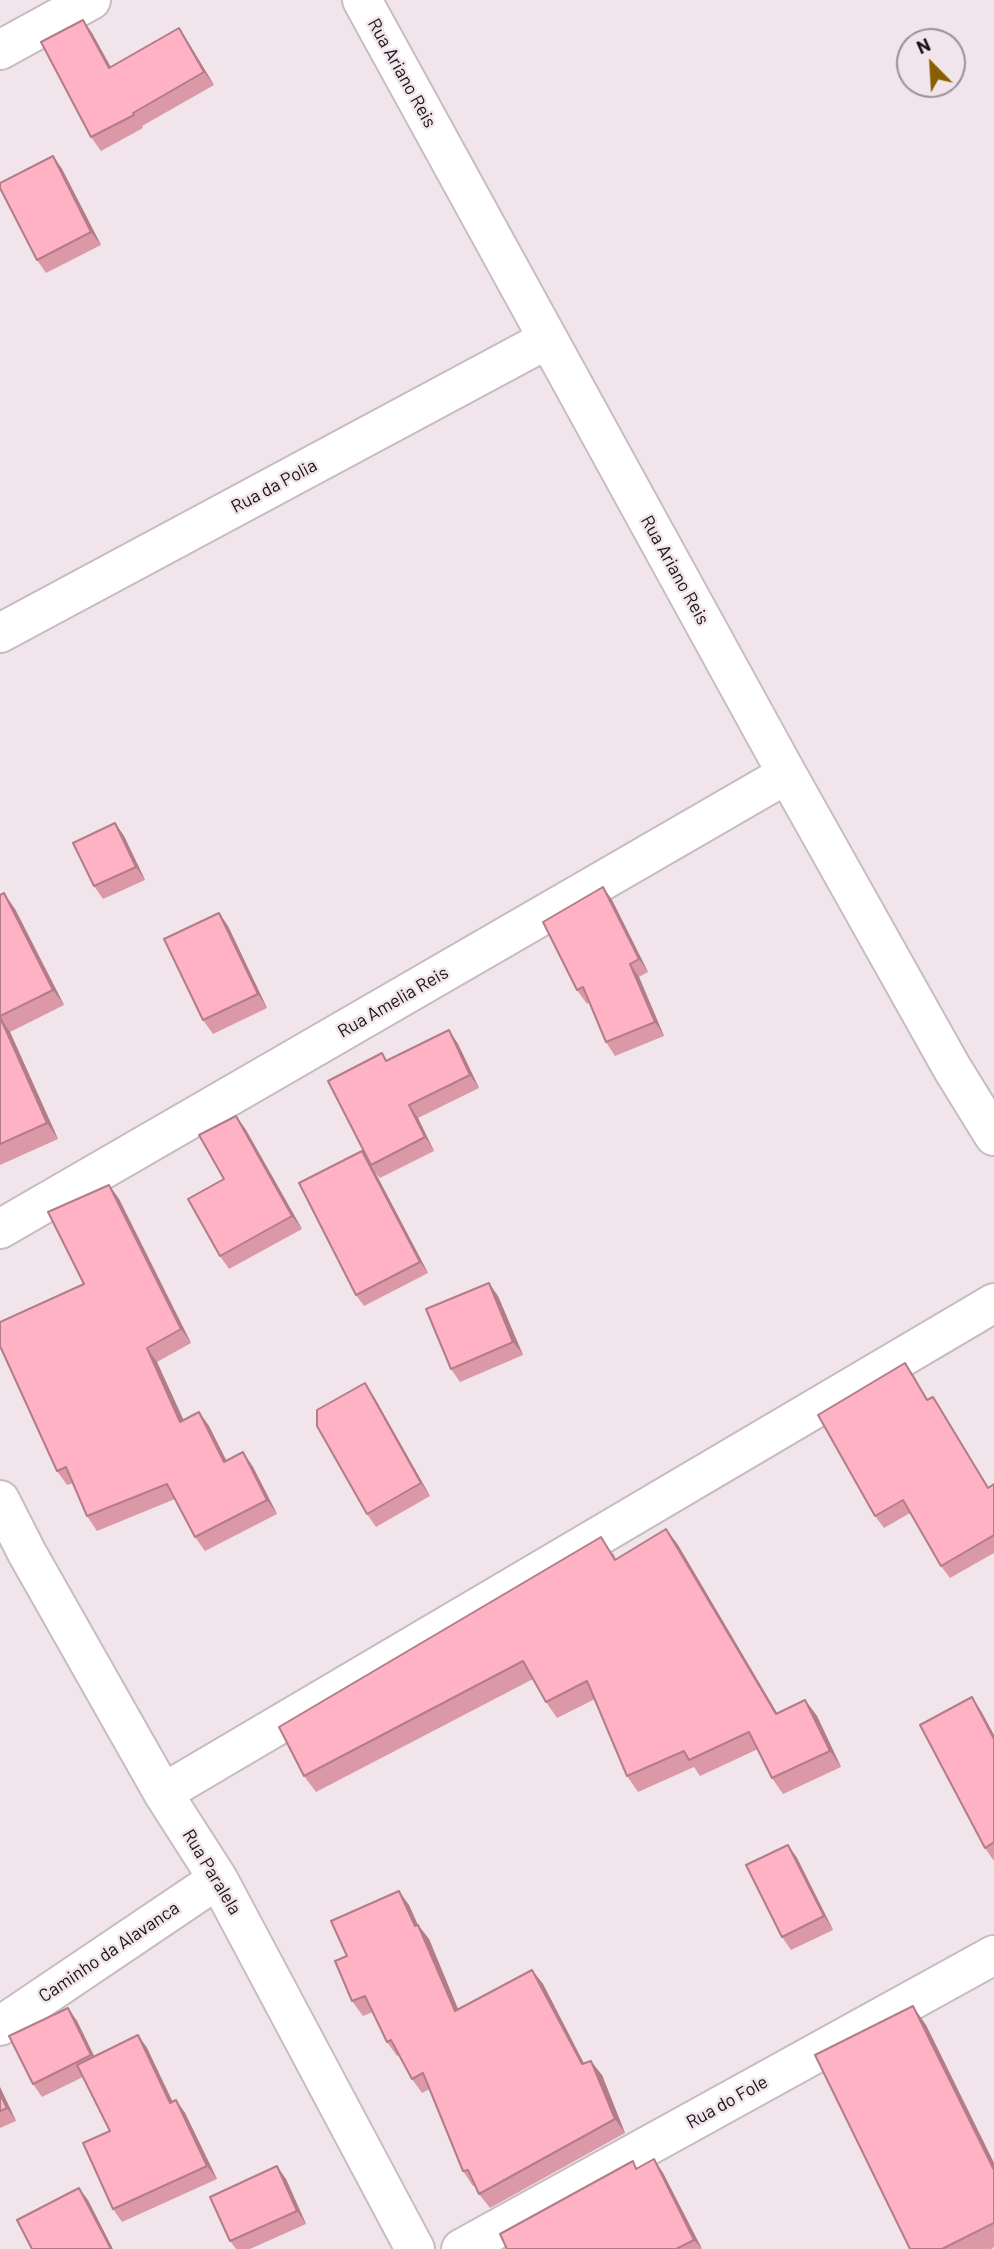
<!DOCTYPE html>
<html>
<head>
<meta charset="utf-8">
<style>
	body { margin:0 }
	#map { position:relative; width:994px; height:2249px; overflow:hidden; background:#f1e4eb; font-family:Barlow,sans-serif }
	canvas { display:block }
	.north { position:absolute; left:896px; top:28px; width:70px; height:70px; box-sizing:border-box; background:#f1e4eb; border:2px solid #9a9096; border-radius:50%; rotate:336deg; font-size:19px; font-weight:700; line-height:28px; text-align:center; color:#181316 }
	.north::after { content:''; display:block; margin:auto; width:24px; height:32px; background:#885f00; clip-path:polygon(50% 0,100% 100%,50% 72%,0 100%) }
</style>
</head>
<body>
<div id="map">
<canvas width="994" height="2249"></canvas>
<div class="north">N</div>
</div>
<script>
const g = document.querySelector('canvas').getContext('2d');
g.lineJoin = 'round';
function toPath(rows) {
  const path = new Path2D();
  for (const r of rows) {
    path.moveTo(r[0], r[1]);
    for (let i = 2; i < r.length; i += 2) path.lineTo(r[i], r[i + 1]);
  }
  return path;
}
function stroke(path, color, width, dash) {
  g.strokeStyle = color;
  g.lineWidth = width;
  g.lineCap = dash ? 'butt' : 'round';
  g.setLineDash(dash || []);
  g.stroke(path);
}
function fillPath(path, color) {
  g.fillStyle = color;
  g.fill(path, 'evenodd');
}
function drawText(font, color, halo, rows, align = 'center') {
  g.font = font + ' Barlow,sans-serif';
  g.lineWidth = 5;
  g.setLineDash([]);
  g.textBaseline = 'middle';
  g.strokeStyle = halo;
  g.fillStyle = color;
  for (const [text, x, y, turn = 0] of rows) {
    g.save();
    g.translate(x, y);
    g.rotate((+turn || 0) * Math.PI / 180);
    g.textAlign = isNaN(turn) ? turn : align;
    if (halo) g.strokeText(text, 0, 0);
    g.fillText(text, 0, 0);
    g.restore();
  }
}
const street = toPath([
	[362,0,787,774,952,1068,994,1136],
	[0,50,91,0],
	[0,633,548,339],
	[0,1229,787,774],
	[0,1500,27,1553,163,1793,218,1879,415,2249],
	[163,1793,994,1303],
	[0,2026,218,1879],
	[461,2249,994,1955]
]);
const wall = toPath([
	[92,33,111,67,188,42,214,85,142,126,143,128,101,151,91,137],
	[53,156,62,169,101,245,46,273,37,260],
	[115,823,124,836,145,880,103,899,94,886],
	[603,887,612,900,648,972,639,977,664,1036,615,1056,606,1042,589,1002,587,1004,577,990],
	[0,895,15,909,64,1005,10,1032,58,1139,0,1165],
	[219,913,228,926,267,1008,213,1034,203,1020],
	[449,1030,458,1044,479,1088,418,1118,434,1151,380,1178,375,1172,428,1273,364,1306,356,1295,366,1156,388,1061],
	[236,1116,246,1130,302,1229,229,1269,220,1256,224,1179],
	[109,1185,119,1199,191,1343,157,1362,183,1420,199,1412,209,1426,227,1461,243,1452,253,1467,277,1514,205,1551,195,1537,175,1499,97,1531,87,1516,73,1483,67,1485,57,1471,84,1284],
	[498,1296,523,1355,460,1382,451,1369],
	[905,1363,928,1400,933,1397,941,1409,988,1487,994,1484,994,1553,950,1578,941,1566,910,1513,884,1528,875,1516],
	[365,1383,374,1397,430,1496,376,1527,367,1514],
	[666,1529,678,1545,777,1713,805,1700,817,1716,841,1767,783,1794,772,1778,758,1749,700,1776,694,1767,638,1792,627,1776,595,1699,557,1718,546,1702,533,1679,316,1792,304,1776,613,1553,616,1559],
	[981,1711,994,1735,994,1861,985,1848],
	[788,1845,797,1858,833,1930,791,1950,782,1937],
	[409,1905,418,1925,429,1939,458,2009,532,1970,543,1984,584,2064,602,2075,625,2133,490,2208,479,2194,475,2185,473,2186,463,2171,430,2089,422,2093,412,2079,399,2055,397,2056,387,2042,373,2012,363,2016,352,2001,347,1956],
	[68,2008,77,2021,94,2056,138,2035,147,2048,173,2102,176,2100,185,2113,217,2179,122,2222,113,2209,110,2131,83,2077,42,2097,33,2084],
	[926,2025,994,2163,994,2247,991,2249,910,2249],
	[0,2087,16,2121,0,2128],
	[654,2159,663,2173,702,2249,507,2249,633,2161,637,2168],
	[286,2179,306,2224,250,2249,236,2249,230,2241]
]);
const shadedWall = toPath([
	[83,20,92,33,118,81,109,68],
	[179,28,188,42,214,85,204,72],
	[53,156,62,169,101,245,91,232],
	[115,823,124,836,145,880,136,867],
	[603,887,612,900,648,972,639,959],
	[4,893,15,909,64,1005,53,990],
	[219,913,228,926,267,1008,258,994],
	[630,964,639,977,664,1036,655,1022],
	[0,1017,10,1032,58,1139,47,1123],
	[449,1030,458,1044,479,1088,470,1075],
	[409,1105,418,1118,434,1151,425,1137],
	[236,1116,246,1130,302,1229,292,1216],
	[362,1151,375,1172,428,1273,420,1262],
	[109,1185,119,1199,191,1343,181,1329],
	[489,1283,498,1296,523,1355,513,1342],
	[147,1348,157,1362,191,1436,180,1422],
	[905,1363,914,1376,935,1413,927,1400],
	[365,1383,374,1397,430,1496,421,1483],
	[933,1397,941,1409,994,1497,988,1488],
	[199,1412,209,1426,234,1477,224,1462],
	[243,1452,253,1467,277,1514,267,1500],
	[666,1529,678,1545,787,1730,776,1714],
	[972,1697,981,1711,994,1735,994,1739],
	[805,1700,817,1716,841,1767,830,1751],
	[788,1845,797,1858,833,1930,824,1916],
	[399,1891,409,1905,425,1941,415,1926],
	[418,1925,429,1939,465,2026,455,2011],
	[532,1970,543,1984,592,2079,582,2064],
	[913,2006,926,2025,994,2163,994,2170],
	[68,2008,77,2021,100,2068,91,2055],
	[138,2035,147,2048,179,2116,170,2103],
	[591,2061,602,2075,625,2133,615,2119],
	[0,2087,16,2121,7,2108,0,2094],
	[176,2100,185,2113,217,2179,207,2166],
	[654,2159,663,2173,702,2249,694,2240],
	[277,2166,286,2179,306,2224,297,2211],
	[79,2188,88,2200,113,2249,111,2249]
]);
const building = toPath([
	[83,20,109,68,179,28,204,72,133,113,134,115,91,137,41,42,83,20],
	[53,156,91,232,37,260,0,188,0,183,53,156],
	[115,823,136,867,94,886,73,843,115,823],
	[603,887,639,959,630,964,655,1022,606,1042,583,987,577,990,543,922,603,887],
	[4,893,53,990,0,1016,0,895,4,893],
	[219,913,258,994,203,1020,164,939,219,913],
	[0,1017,47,1123,0,1144,0,1017],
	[449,1030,470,1075,409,1105,425,1137,371,1165,328,1081,382,1053,386,1061,449,1030],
	[236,1116,292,1216,220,1256,188,1199,224,1179,199,1135,236,1116],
	[362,1151,420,1262,356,1295,299,1183,362,1151],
	[109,1185,181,1329,147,1348,180,1422,199,1412,224,1462,243,1452,267,1500,195,1537,167,1484,87,1516,66,1467,57,1471,0,1346,0,1322,84,1284,48,1212,109,1185],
	[489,1283,513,1342,451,1369,426,1309,489,1283],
	[905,1363,927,1400,933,1397,988,1488,994,1484,994,1535,941,1566,903,1500,875,1516,818,1415,905,1363],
	[365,1383,421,1483,367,1514,317,1426,317,1410,365,1383],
	[666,1529,776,1714,805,1700,830,1751,772,1778,749,1732,689,1760,684,1751,627,1776,587,1681,546,1702,523,1661,304,1776,279,1727,601,1537,615,1560,666,1529],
	[972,1697,994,1739,994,1842,985,1848,920,1725,972,1697],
	[788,1845,824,1916,782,1937,746,1865,788,1845],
	[399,1891,415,1926,418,1925,455,2011,532,1970,582,2064,591,2061,615,2119,479,2194,468,2170,463,2171,423,2073,412,2079,391,2040,387,2042,365,1996,352,2001,335,1961,347,1956,331,1921,399,1891],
	[913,2006,994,2170,994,2223,942,2249,910,2249,815,2055,913,2006],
	[68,2008,91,2055,33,2084,9,2036,68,2008],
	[138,2035,170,2103,176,2100,207,2166,113,2209,83,2143,110,2131,77,2065,138,2035],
	[0,2094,7,2108,0,2111,0,2094],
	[654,2159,694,2240,676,2249,507,2249,500,2234,633,2161,636,2169,654,2159],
	[277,2166,297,2211,230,2241,210,2197,277,2166],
	[79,2188,111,2249,32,2249,17,2220,79,2188]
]);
const streetNames = [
	["Rua Ariano Reis",402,73,61],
	["Rua da Polia",274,486,-28],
	["Rua Ariano Reis",675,570,61],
	["Rua Amelia Reis",393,1002,-30],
	["Rua Paralela",212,1872,59],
	["Caminho da Alavanca",109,1952,-34],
	["Rua do Fole",727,2102,-29]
];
stroke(street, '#c8bbc2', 42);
stroke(street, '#fff', 38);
fillPath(wall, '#db99a8');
fillPath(shadedWall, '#b27d88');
fillPath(building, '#ffb2c3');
stroke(building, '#b27d88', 2);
drawText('18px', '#181316', '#f1e4eb', streetNames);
</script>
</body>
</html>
